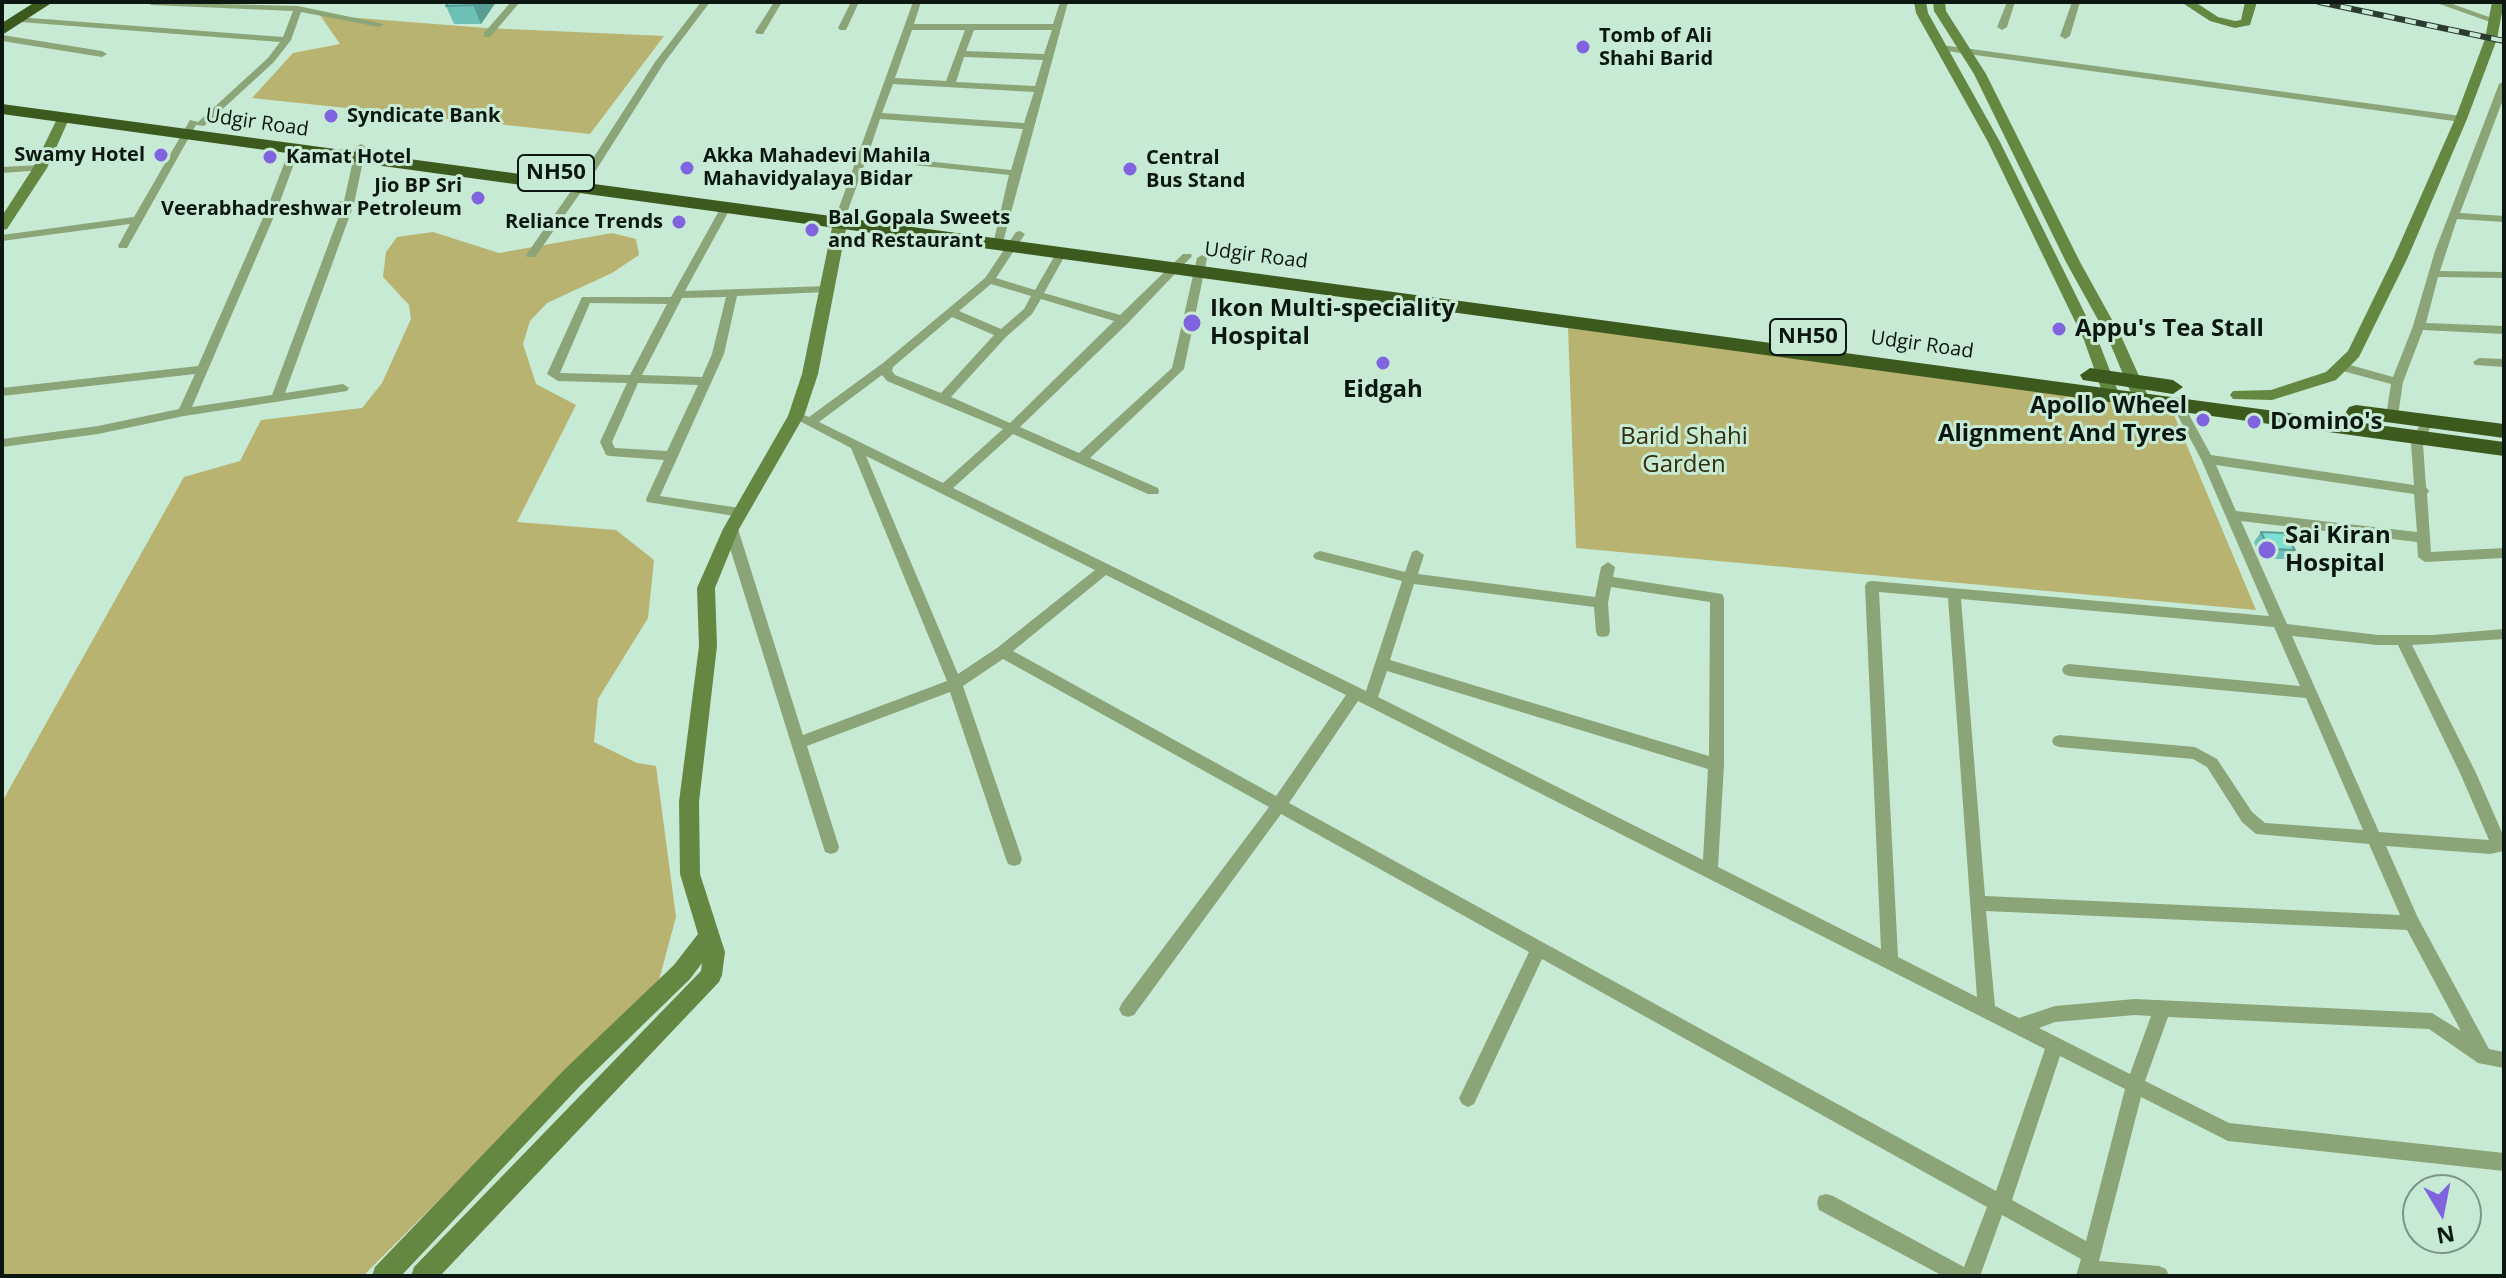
<!DOCTYPE html>
<html>
<head>
<meta charset="utf-8">
<style>
	body { margin:0 }
	#map { position:relative; width:2506px; height:1278px; overflow:hidden; background:#c7ead4; font-family:"Open Sans",sans-serif }
	canvas { display:block }
	.frame { position:absolute; inset:0; border:4px solid #0b1710; pointer-events:none }
	.north { position:absolute; left:2402px; top:1174px; width:80px; height:80px; box-sizing:border-box; background:#c7ead4; border:2px solid #7c9686; border-radius:50%; rotate:170deg; font-size:22px; font-weight:700; line-height:32px; text-align:center; color:#0b1710 }
	.north::after { content:''; display:block; margin:auto; width:28px; height:36px; background:#8063de; clip-path:polygon(50% 0,100% 100%,50% 72%,0 100%) }
</style>
</head>
<body>
<div id="map">
<canvas width="2506" height="1278"></canvas>
<div class="frame"></div>
<div class="north">N</div>
</div>
<script>
const g = document.querySelector('canvas').getContext('2d');
g.lineJoin = 'round';
function fillPath(path, color) {
  g.fillStyle = color;
  g.fill(path, 'evenodd');
}
function toPath(rows) {
  const path = new Path2D();
  for (const r of rows) {
    path.moveTo(r[0], r[1]);
    for (let i = 2; i < r.length; i += 2) path.lineTo(r[i], r[i + 1]);
  }
  return path;
}
function stroke(path, color, width, dash) {
  g.strokeStyle = color;
  g.lineWidth = width;
  g.lineCap = dash ? 'butt' : 'round';
  g.setLineDash(dash || []);
  g.stroke(path);
}
function drawText(font, color, halo, rows, align = 'center') {
  g.font = font + ' "Open Sans",sans-serif';
  g.lineWidth = 6;
  g.setLineDash([]);
  g.textBaseline = 'middle';
  g.strokeStyle = halo;
  g.fillStyle = color;
  for (const [text, x, y, turn = 0] of rows) {
    g.save();
    g.translate(x, y);
    g.rotate((+turn || 0) * Math.PI / 180);
    g.textAlign = isNaN(turn) ? turn : align;
    if (halo) g.strokeText(text, 0, 0);
    g.fillText(text, 0, 0);
    g.restore();
  }
}
const green = toPath([
	[320,15,486,28,664,36,590,134,252,98,293,53,340,44],
	[433,232,499,253,612,233,636,239,639,255,612,273,547,303,530,321,523,344,536,384,576,405,517,522,616,530,654,560,648,618,598,699,594,742,637,763,656,766,676,917,659,980,363,1276,2,1276,2,802,184,477,240,461,261,420,362,408,382,383,411,319,409,305,383,277,386,252,397,237],
	[1568,328,2169,403,2256,610,1576,548]
]);
const street = toPath([
	[147,2,298,6,384,24,379,27,301,12,291,40,274,62,204,126,196,125,127,248,119,248,118,246,130,224,2,241,2,235,134,217,190,120,198,122,268,58,280,42,20,22,17,21,17,17,283,37,293,11,151,5,147,2],
	[511,2,520,2,490,37,484,37,484,33,511,2],
	[701,2,710,2,664,63,591,178,535,257,527,257,526,255,581,177,655,62,701,2],
	[774,2,782,2,763,34,757,34,755,32,774,2],
	[851,2,859,2,846,30,840,30,838,28,851,2],
	[913,2,921,2,914,24,1053,24,1060,2,1068,2,1002,246,994,246,993,244,1009,175,866,160,847,213,842,216,837,213,913,2],
	[912,30,965,30,946,81,895,78,912,30],
	[974,30,1052,30,1044,54,966,51,974,30],
	[964,57,1043,60,1035,86,956,82,964,57],
	[893,84,1034,92,1024,123,882,113,893,84],
	[880,119,1023,129,1011,170,868,155,880,119],
	[2007,2,2015,2,2007,27,2002,30,1997,27,2007,2],
	[2072,2,2080,2,2070,36,2065,39,2060,36,2072,2],
	[2434,2,2447,2,2500,21,2493,23,2434,2],
	[2,35,102,51,107,54,102,57,2,41,2,35],
	[1942,45,2461,116,2466,119,2461,122,1939,50,1939,46,1942,45],
	[2504,81,2504,97,2460,213,2504,216,2504,222,2457,219,2440,271,2504,272,2504,278,2438,277,2426,323,2504,326,2504,334,2423,330,2403,382,2398,416,2392,420,2388,419,2386,416,2391,384,2339,370,2337,367,2343,363,2393,377,2413,326,2435,251,2499,84,2504,81],
	[361,144,366,147,354,204,285,393,343,384,349,388,347,391,184,416,98,434,2,447,2,439,98,426,179,409,195,374,2,396,2,388,198,366,266,211,290,148,299,150,278,207,344,201,356,147,361,144],
	[342,208,272,395,192,407,275,214,342,208],
	[40,165,45,168,44,170,2,173,2,167,40,165],
	[725,206,730,209,685,291,826,286,832,289,826,292,737,296,724,354,660,496,746,509,747,512,741,517,647,502,646,499,664,460,610,456,606,455,600,442,627,383,558,381,547,374,582,297,671,297,720,209,725,206],
	[726,297,712,354,702,377,642,375,682,298,726,297],
	[590,303,667,304,630,375,560,373,590,303],
	[638,383,698,385,667,451,615,448,612,442,638,383],
	[1020,231,1025,234,996,278,1035,290,1058,250,1066,250,1067,252,1044,293,1120,315,1183,254,1191,254,1192,256,1128,323,1020,427,1079,453,1172,368,1197,258,1202,255,1207,258,1184,369,1090,458,1158,488,1159,491,1158,494,1148,494,1013,434,953,488,1366,691,1402,581,1315,559,1313,556,1315,553,1320,551,1405,572,1412,552,1417,550,1424,555,1418,574,1595,597,1601,567,1608,562,1615,567,1613,577,1722,594,1724,598,1724,765,1718,867,1881,949,1865,586,1867,582,1872,581,2269,616,2201,459,2171,403,2173,400,2181,400,2211,455,2414,485,2411,444,2423,418,2431,418,2433,421,2423,444,2426,487,2429,491,2427,494,2431,552,2504,548,2504,558,2425,562,2418,557,2417,542,2241,521,2287,624,2378,635,2433,635,2504,629,2504,639,2412,645,2476,773,2504,837,2504,851,2490,854,2386,846,2418,918,2489,1049,2504,1052,2504,1068,2478,1063,2429,1029,2168,1017,2145,1081,2229,1123,2504,1153,2504,1171,2228,1141,2141,1097,2099,1261,2159,1266,2166,1269,2169,1276,2076,1276,2081,1259,2002,1215,1980,1276,1943,1276,1819,1210,1817,1203,1819,1196,1826,1194,1833,1196,1964,1267,1987,1207,1542,959,1474,1104,1468,1107,1462,1104,1459,1098,1462,1092,1529,952,1281,814,1134,1015,1128,1017,1122,1015,1119,1009,1122,1003,1269,807,1003,659,963,686,1022,859,1020,864,1014,866,1008,864,1006,859,950,692,807,746,839,847,837,852,831,854,825,852,724,529,731,524,738,529,803,735,947,681,851,448,790,416,796,412,809,417,883,363,985,278,1016,232,1020,231],
	[991,284,1031,296,1024,309,1001,329,959,311,991,284],
	[1041,299,1114,321,1010,423,951,397,1006,337,1032,314,1041,299],
	[952,317,994,335,941,393,895,375,892,371,893,367,952,317],
	[882,375,887,381,1003,429,943,483,819,422,882,375],
	[866,456,1095,570,997,648,958,674,866,456],
	[2216,465,2414,494,2417,532,2236,511,2216,465],
	[1106,575,1346,695,1276,796,1013,651,1106,575],
	[1414,584,1594,607,1596,632,1598,636,1603,637,1608,636,1610,632,1608,603,1611,587,1710,602,1709,756,1390,660,1414,584],
	[1879,592,1948,598,1977,997,1898,957,1879,592],
	[1961,599,2274,627,2300,686,2069,664,2064,666,2062,670,2064,674,2069,676,2306,698,2363,830,2265,823,2252,812,2217,759,2195,747,2059,735,2054,737,2052,741,2054,745,2059,747,2193,759,2207,767,2242,822,2256,834,2369,844,2400,915,1985,896,1961,599],
	[2292,636,2378,645,2398,645,2460,773,2489,840,2379,832,2292,636],
	[1387,671,1708,769,1703,860,1378,697,1387,671],
	[1358,701,2045,1049,1996,1191,1289,803,1358,701],
	[1986,911,2407,930,2461,1031,2432,1013,2135,999,2055,1006,2019,1018,1995,1006,1986,911],
	[2135,1015,2151,1016,2130,1074,2039,1028,2055,1022,2135,1015],
	[2060,1056,2125,1089,2086,1241,2012,1200,2060,1056],
	[2479,358,2504,359,2504,367,2475,365,2473,362,2479,358]
]);
const secondary = toPath([
	[1914,2,1926,2,1928,13,2000,142,2098,340,2119,394,2116,398,2106,398,2103,394,2084,340,1988,142,1916,13,1914,2],
	[1933,2,1945,2,1946,11,1986,74,2080,262,2121,336,2149,398,2146,402,2141,403,2133,398,2107,336,2066,262,1974,74,1934,11,1933,2],
	[2181,2,2195,2,2218,17,2235,21,2241,20,2245,2,2257,2,2250,25,2235,28,2210,21,2181,2],
	[2492,2,2504,2,2497,39,2467,119,2408,257,2359,357,2336,380,2272,400,2233,399,2230,395,2233,391,2271,390,2326,372,2348,351,2394,257,2455,119,2485,39,2492,2],
	[63,115,69,119,47,168,7,229,2,230,2,216,33,168,57,119,63,115],
	[842,209,849,213,818,374,804,416,739,529,715,588,717,646,699,802,700,874,725,952,722,975,719,982,440,1276,411,1276,414,1267,701,971,702,963,690,979,580,1086,401,1276,372,1276,375,1267,564,1070,674,965,698,934,680,874,679,802,699,646,697,588,723,529,788,416,802,374,835,213,842,209]
]);
const highway = toPath([
	[35,2,53,2,2,35,2,23,35,2],
	[2,104,2504,442,2504,456,2,114,2,104],
	[2090,368,2173,380,2183,387,2173,394,2083,380,2080,375,2090,368],
	[2356,405,2504,424,2504,438,2349,417,2346,412,2349,407,2356,405]
]);
const rail = toPath([
	[2319,2,2504,41]
]);
const wall = toPath([
	[496,2,481,24,454,24,446,6],
	[2261,532,2295,550,2287,559,2261,559,2254,542]
]);
const shadedWall = toPath([
	[475,2,496,2,481,24,473,5]
]);
const building = toPath([
	[448,2,475,2,473,5,446,6,448,2],
	[2261,532,2284,533,2295,550,2269,549,2261,532]
]);
const markers = [
	[1583,47,8,"#8063de"],
	[331,116,8,"#8063de"],
	[161,155,8,"#8063de"],
	[270,157,8,"#8063de"],
	[687,168,8,"#8063de"],
	[1130,169,8,"#8063de"],
	[478,198,8,"#8063de"],
	[679,222,8,"#8063de"],
	[812,230,8,"#8063de"],
	[1192,323,10,"#8063de"],
	[2059,329,8,"#8063de"],
	[1383,363,8,"#8063de"],
	[2203,420,8,"#8063de"],
	[2254,422,8,"#8063de"],
	[2267,550,10,"#8063de"]
];
const farPoinames = [
	["Tomb of Ali",1599,36],
	["Shahi Barid",1599,59],
	["Syndicate Bank",347,116],
	["Swamy Hotel",145,155,"right"],
	["Akka Mahadevi Mahila",703,156],
	["Mahavidyalaya Bidar",703,179],
	["Kamat Hotel",286,157],
	["Central",1146,158],
	["Bus Stand",1146,181],
	["Jio BP Sri",462,186,"right"],
	["Veerabhadreshwar Petroleum",462,209,"right"],
	["Bal Gopala Sweets",828,218],
	["and Restaurant",828,241],
	["Reliance Trends",663,222,"right"]
];
const farStreetnames = [
	["Udgir Road",257,123,8],
	["Udgir Road",1256,256,7],
	["Udgir Road",1922,345,8]
];
const shields = [
	[556,173,76],
	[1808,337,76]
];
const shieldNames = [
	["NH50",556,173],
	["NH50",1808,337]
];
const poiNames = [
	["Ikon Multi-speciality",1210,309],
	["Hospital",1210,337],
	["Appu's Tea Stall",2075,329],
	["Eidgah",1383,390,"center"],
	["Apollo Wheel",2187,406,"right"],
	["Alignment And Tyres",2187,434,"right"],
	["Domino's",2270,422],
	["Sai Kiran",2285,536],
	["Hospital",2285,564]
];
const parkNames = [
	["Barid Shahi",1684,437],
	["Garden",1684,465]
];
fillPath(green, '#b8b370');
fillPath(street, '#8ca578');
fillPath(secondary, '#648742');
fillPath(highway, '#3c591e');
stroke(rail, '#2b3b32', 6);
stroke(rail, '#c7ead4', 4, [11]);
fillPath(wall, '#6cc0b5');
fillPath(shadedWall, '#589c93');
fillPath(building, '#7ddfd2');
stroke(building, '#589c93', 2);
for (const [x, y, r, color] of markers) {
  const dot = new Path2D();
  dot.arc(x, y, r, 0, 2 * Math.PI);
  g.fillStyle = color;
  g.fill(dot);
  stroke(dot, '#c7ead4', 3);
}
drawText('bold 20px', '#0b1710', '#c7ead4', farPoinames, 'left');
drawText('20px', '#0b1710', '#c7ead4', farStreetnames);
for (const [x, y, w] of shields) {
  const box = new Path2D();
  box.roundRect(x - w / 2, y - 18, w, 36, 6);
  g.fillStyle = '#c7ead4';
  g.fill(box);
  stroke(box, '#0b1710', 2);
}
drawText('bold 22px', '#0b1710', null, shieldNames);
drawText('bold 24px', '#0b1710', '#c7ead4', poiNames, 'left');
drawText('24px', '#312e0e', '#c7ead4', parkNames);
</script>
</body>
</html>
